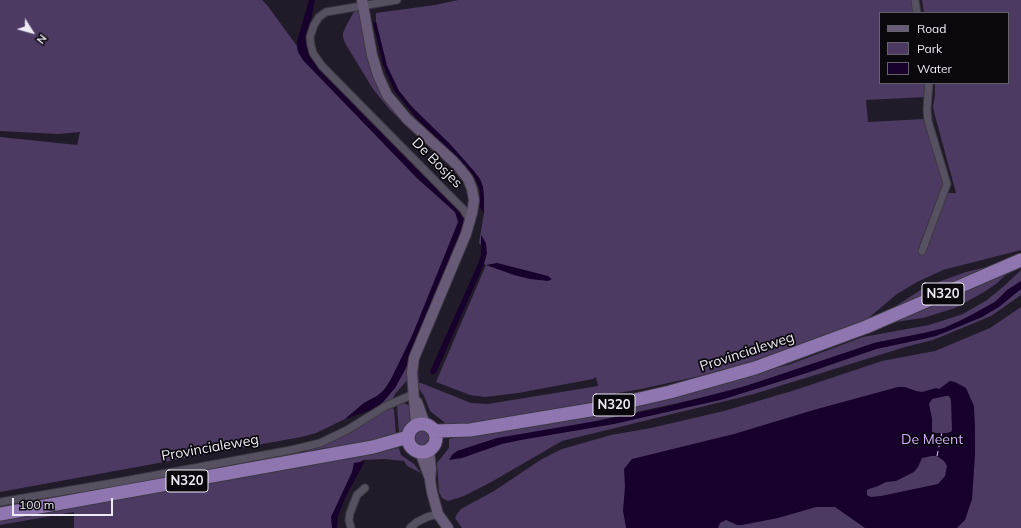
<!DOCTYPE html>
<html>
<head>
<meta charset="utf-8">
<style>
	body { margin:0 }
	#map { position:relative; width:1021px; height:528px; overflow:hidden; background:#211b29; font-family:Mulish,sans-serif }
	canvas { display:block }
	.legend { position:absolute; left:879px; top:12px; width:130px; height:72px; box-sizing:border-box; background:#0a070d; border:1px solid #656269; margin:0; padding:5px 7px; list-style:none; font-size:12px; color:#eeeaf4 }
	.legend li { display:flex; align-items:center; gap:8px; height:20px }
	.legend b { width:20px; border:1px solid #656269 }
	.north { position:absolute; left:12px; top:12px; width:40px; height:40px; -webkit-text-stroke:3px #0a070d; paint-order:stroke; rotate:127deg; font-size:11px; font-weight:700; line-height:16px; text-align:center; color:#eeeaf4 }
	.north::after { content:''; display:block; margin:auto; width:14px; height:18px; background:#eeeaf4; clip-path:polygon(50% 0,100% 100%,50% 72%,0 100%) }
	.scale { position:absolute; left:12px; top:498px; width:101px; height:18px; box-sizing:border-box; border:2px solid #eeeaf4; border-top:0; padding-left:5px; font-size:12px; line-height:14px; white-space:nowrap; color:#eeeaf4; -webkit-text-stroke:3px #0a070d; paint-order:stroke }
</style>
</head>
<body>
<div id="map">
<canvas width="1021" height="528"></canvas>
<ul class="legend">
<li><b style="height:5px;background:#685b78"></b>Road</li>
<li><b style="height:11px;background:#4c3a62"></b>Park</li>
<li><b style="height:11px;background:#18002d"></b>Water</li>
</ul>
<div class="north">N</div>
<div class="scale">100 m</div>
</div>
<script>
const g = document.querySelector('canvas').getContext('2d');
g.lineJoin = 'round';
function fillPath(path, color) {
  g.fillStyle = color;
  g.fill(path, 'evenodd');
}
function toPath(rows) {
  const path = new Path2D();
  for (const r of rows) {
    if (r.length === 3) {
      path.moveTo(r[0] + r[2], r[1]);
      path.arc(r[0], r[1], r[2], 0, 2 * Math.PI);
      continue;
    }
    path.moveTo(r[0], r[1]);
    for (let i = 2; i < r.length; i += 2) path.lineTo(r[i], r[i + 1]);
  }
  return path;
}
function stroke(path, color, width, dash) {
  g.strokeStyle = color;
  g.lineWidth = width;
  g.lineCap = dash ? 'butt' : 'round';
  g.setLineDash(dash || []);
  g.stroke(path);
}
function drawText(font, color, halo, rows, align = 'center') {
  g.font = font + ' Mulish,sans-serif';
  g.lineWidth = 3.5;
  g.setLineDash([]);
  g.textBaseline = 'middle';
  g.strokeStyle = halo;
  g.fillStyle = color;
  for (const [text, x, y, turn = 0] of rows) {
    g.save();
    g.translate(x, y);
    g.rotate((+turn || 0) * Math.PI / 180);
    g.textAlign = isNaN(turn) ? turn : align;
    if (halo) g.strokeText(text, 0, 0);
    g.fillText(text, 0, 0);
    g.restore();
  }
}
const green = toPath([
	[0,0,262,0,267,5,297,46,297,49,303,60,417,178,455,212,458,217,458,223,456,231,412,336,399,365,390,381,384,390,377,396,364,403,345,419,316,433,301,437,0,492,0,137,77,145,80,132,58,134,0,131],
	[458,0,913,0,915,13,880,13,880,83,927,83,926,97,866,100,868,122,925,119,943,183,920,244,927,246,948,193,956,193,934,112,933,106,935,96,935,83,1008,83,1008,13,924,13,922,0,1021,0,1021,250,943,270,917,282,897,294,866,320,847,329,774,356,700,376,641,389,595,397,598,403,447,430,444,422,430,411,424,396,418,387,416,370,419,357,418,369,419,383,421,383,471,403,488,404,598,386,596,377,593,379,518,393,485,397,470,395,436,382,486,265,479,262,483,252,483,247,479,243,484,213,483,187,480,179,464,160,449,143,419,115,399,91,387,66,376,22,376,13,435,5],
	[356,8,362,12,396,113,404,123,390,110,373,89,345,43,343,37,343,33,346,26],
	[995,265,888,311,927,286,966,272],
	[1011,270,996,284,984,292,955,308,923,318,888,323],
	[1021,270,1021,282,1002,298,972,315,940,330,879,342,793,371,723,393,600,420,570,431,611,424,720,400,813,371,876,349,923,339,946,332,982,317,1021,289,1021,295,991,316,933,340,905,347,754,394,562,441,493,481,464,496,448,501,442,498,439,492,437,463,449,448,449,439,788,365,863,337,929,325,951,318,963,314,987,300,1004,286],
	[1021,307,1021,528,462,528,455,518,457,514,461,509,494,491,542,459,562,449,611,435,651,428,724,411,792,391,882,361,935,351,990,328],
	[412,352,408,379,395,394,392,400,375,410,374,409,383,402,395,388],
	[398,404,404,403,410,406,411,424,405,432,399,433,397,407],
	[392,407,394,410,396,435,354,446,323,448,305,452,305,450,389,408],
	[423,439,8],
	[399,448,401,455,414,464,421,473,407,466,404,461,384,459,362,460,336,514,337,526,336,528,74,528,74,512,0,525,0,517]
]);
const water = toPath([
	[309,0,315,0,308,36,310,52,459,209,464,216,462,234,405,370,395,388,383,402,374,409,345,419,364,403,377,396,384,390,390,381,412,336,458,222,455,212,417,178,303,60,298,52,297,41],
	[373,22,376,22,387,66,399,91,410,105,449,143,473,170,480,179,483,187,484,198,484,213,480,207,480,190,476,180,453,154,416,118,394,90,383,65],
	[481,235,486,243,487,253,484,264,436,373,432,375,430,373,431,369,478,264,481,255],
	[497,263,548,276,552,279,548,281,530,279,514,275,486,265],
	[1021,281,1021,289,999,307,982,317,936,336,876,349,806,373,724,399,614,424,521,440,502,444,462,458,449,460,452,455,457,451,497,438,608,419,669,406,746,386,874,343,924,333,944,328,962,320,995,302,1007,290],
	[950,381,955,382,966,388,974,406,975,427,975,455,972,499,965,520,957,528,865,528,835,507,816,507,778,518,742,525,737,525,726,520,720,523,718,528,626,528,623,511,625,486,624,469,632,459,734,434,817,409,898,387,905,387,916,391,922,392,936,388,939,389],
	[946,396,949,396,951,400,952,430,951,432,946,433,934,433,932,432,932,418,929,404,932,399],
	[932,456,937,456,944,461,947,466,945,476,938,484,881,496,871,497,867,495,867,490,869,489,878,486,886,482,896,481,914,472,918,467,922,458],
	[365,461,346,496,338,516,337,528,332,528,331,517,352,472,354,463]
]);
const ferry = toPath([
	[937,456,942,432]
]);
const street = toPath([
	[397,0,326,12,319,17,314,25,310,37,311,45,313,53,322,66,454,200,463,209,470,220],
	[915,0,917,13],
	[922,251,947,184,928,121,927,109,929,83],
	[0,502,124,481,291,450,320,443,347,430,386,406,414,394],
	[351,528,349,520,350,513,357,495,365,488],
	[410,528,417,522,427,517,438,514]
]);
const secondary = toPath([
	[362,0,372,55,378,75,387,95,407,119,453,161,461,170,468,179,472,189,474,200,472,213,466,234,414,358,412,373,416,425],
	[417,402,425,424],
	[429,451,431,469,430,480,432,492,438,514,448,528],
	[420,452,429,476]
]);
const highway = toPath([
	[422,438,14],
	[435,431,470,430,596,409,670,392,755,368,866,327,1021,260],
	[0,514,373,447,408,437]
]);
const shields = [
	[943,294,42],
	[614,405,42],
	[187,481,42]
];
const shieldNames = [
	["N320",943,294],
	["N320",614,405],
	["N320",187,481]
];
const streetNames = [
	["De Bosjes",437,163,45],
	["Provincialeweg",747,352,-18],
	["Provincialeweg",210,448,-10]
];
const parkNames = [
	["De Meent",932,440]
];
fillPath(green, '#4c3a62');
fillPath(water, '#18002d');
stroke(ferry, '#e0cff7', 1, [5, 4]);
stroke(street, '#3d3843', 9);
stroke(secondary, '#3d3843', 12);
stroke(highway, '#3d3843', 15);
stroke(street, '#575060', 7);
stroke(secondary, '#685b78', 10);
stroke(highway, '#9076b1', 13);
for (const [x, y, w] of shields) {
  const box = new Path2D();
  box.roundRect(x - w / 2, y - 11, w, 22, 3);
  g.fillStyle = '#0a070d';
  g.fill(box);
  stroke(box, '#eeeaf4', 1);
}
drawText('bold 13px', '#eeeaf4', null, shieldNames);
drawText('14px', '#eeeaf4', '#0a070d', streetNames);
drawText('14px', '#cfacfa', '#0a070d', parkNames);
</script>
</body>
</html>
